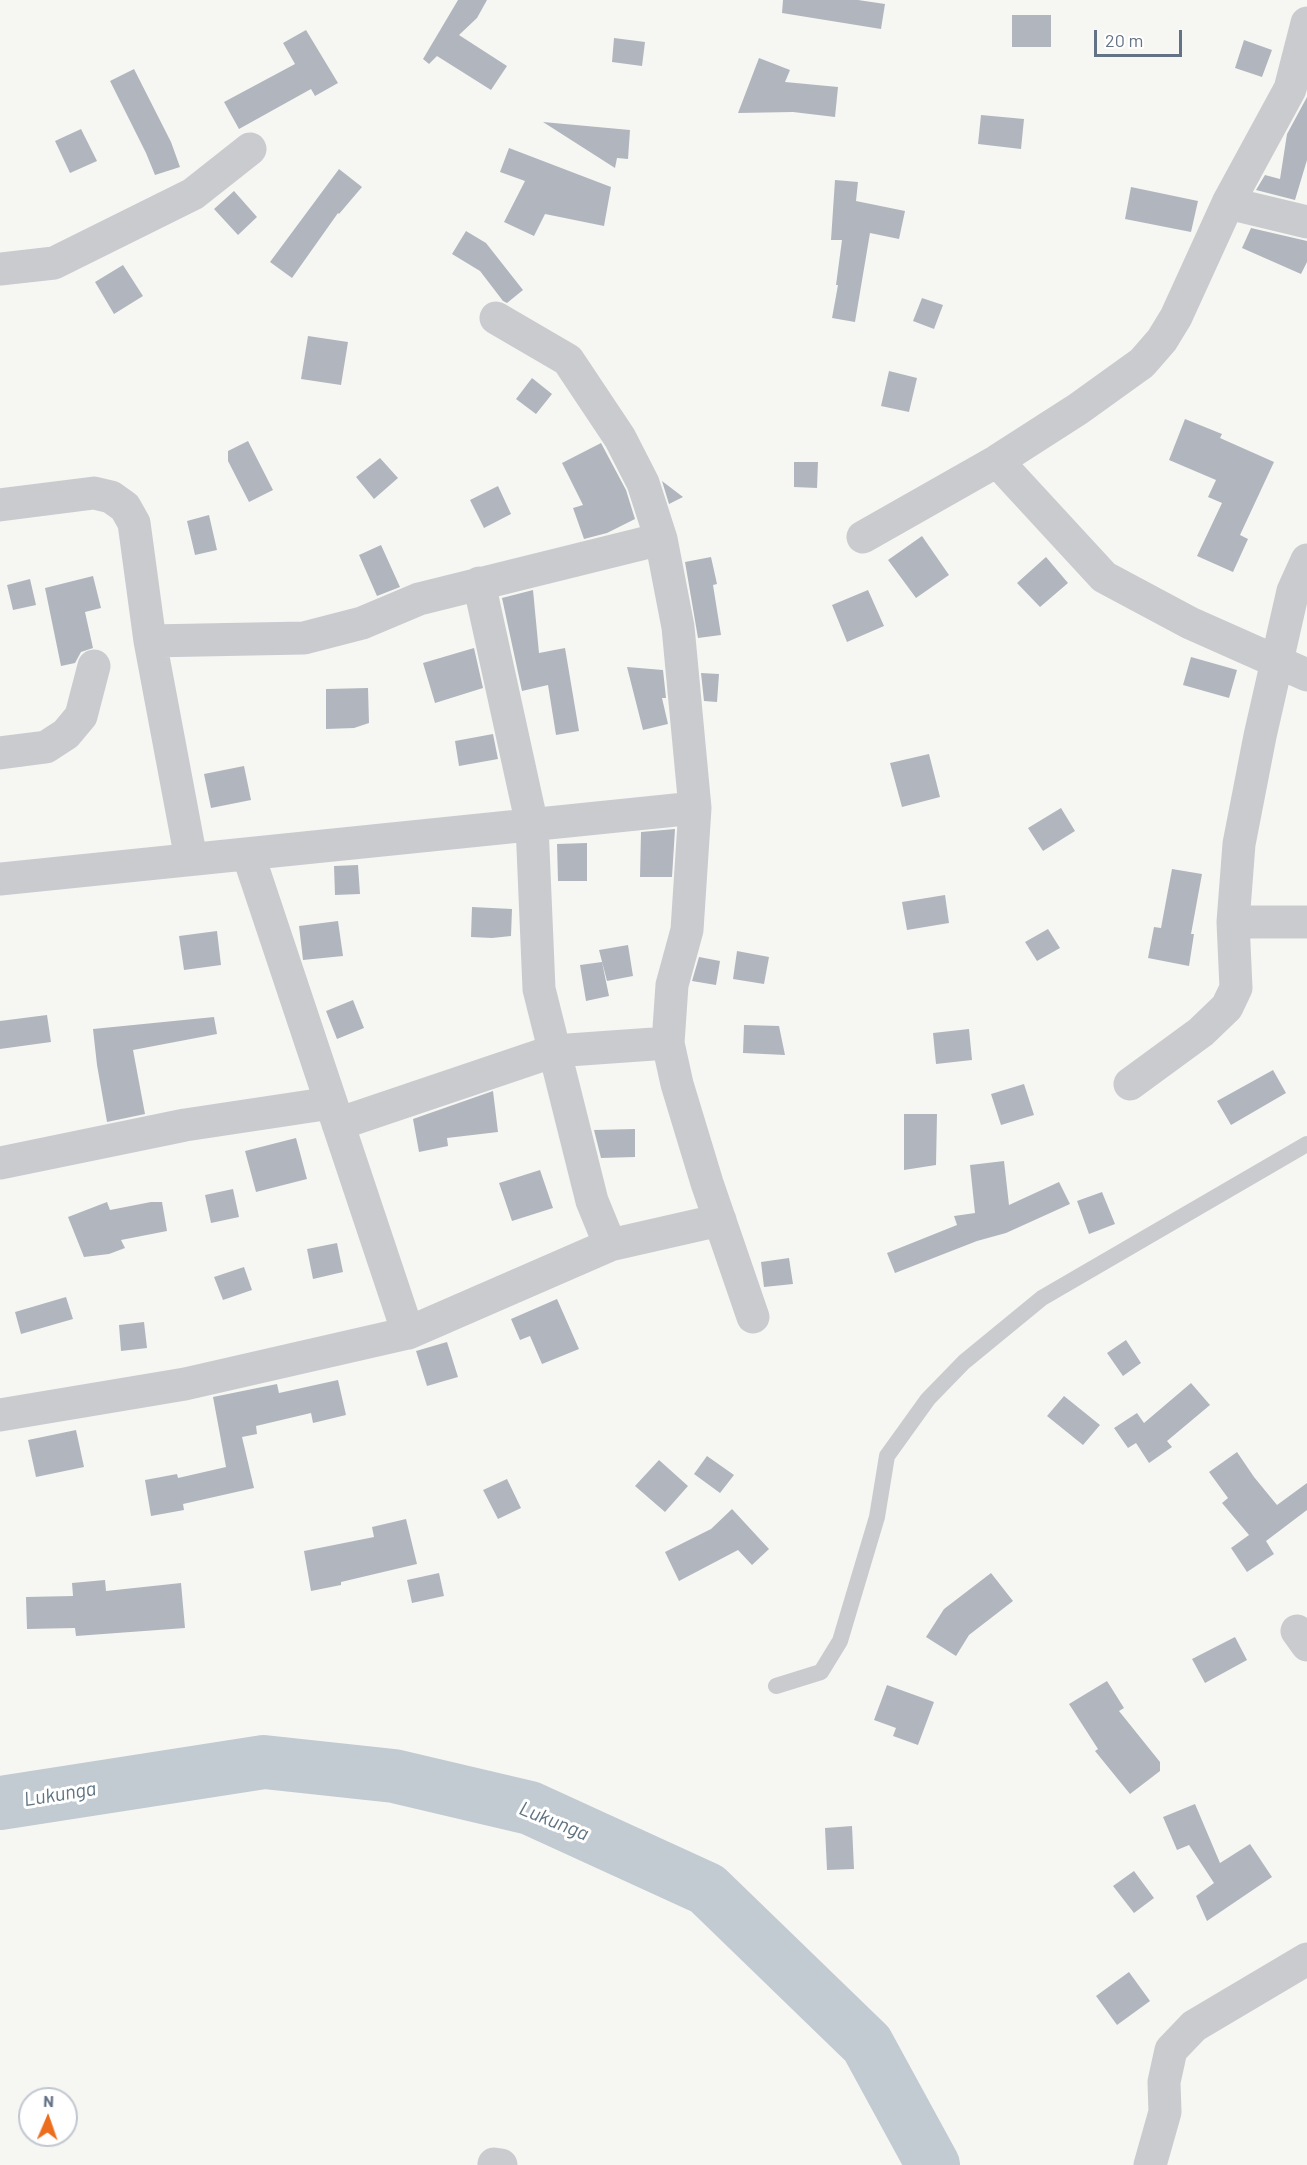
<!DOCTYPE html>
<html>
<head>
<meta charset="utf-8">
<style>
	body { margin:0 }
	#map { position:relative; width:1307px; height:2165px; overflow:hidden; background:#f6f7f3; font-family:Barlow,sans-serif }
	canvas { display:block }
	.north { position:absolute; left:18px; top:2087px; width:60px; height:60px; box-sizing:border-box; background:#fff; border:2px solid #c1c7cf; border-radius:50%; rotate:2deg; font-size:16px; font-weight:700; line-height:24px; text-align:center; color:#647286 }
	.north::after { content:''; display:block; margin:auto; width:21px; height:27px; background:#ec6d1d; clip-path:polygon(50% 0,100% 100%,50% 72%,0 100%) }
	.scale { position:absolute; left:1094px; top:30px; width:88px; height:27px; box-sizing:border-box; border:3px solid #647286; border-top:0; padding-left:8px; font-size:18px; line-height:21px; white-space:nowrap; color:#647286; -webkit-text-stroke:4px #fff; paint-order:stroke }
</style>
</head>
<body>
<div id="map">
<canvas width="1307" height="2165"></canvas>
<div class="north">N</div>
<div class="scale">20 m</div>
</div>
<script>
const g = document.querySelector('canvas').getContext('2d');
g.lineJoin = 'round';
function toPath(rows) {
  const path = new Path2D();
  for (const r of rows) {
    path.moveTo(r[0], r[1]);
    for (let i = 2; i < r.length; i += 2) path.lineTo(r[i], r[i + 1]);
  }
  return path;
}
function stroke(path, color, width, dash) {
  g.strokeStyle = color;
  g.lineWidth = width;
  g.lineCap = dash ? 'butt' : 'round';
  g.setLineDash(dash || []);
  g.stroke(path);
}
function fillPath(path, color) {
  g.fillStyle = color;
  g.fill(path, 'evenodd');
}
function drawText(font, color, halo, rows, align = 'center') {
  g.font = font + ' Barlow,sans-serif';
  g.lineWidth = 6;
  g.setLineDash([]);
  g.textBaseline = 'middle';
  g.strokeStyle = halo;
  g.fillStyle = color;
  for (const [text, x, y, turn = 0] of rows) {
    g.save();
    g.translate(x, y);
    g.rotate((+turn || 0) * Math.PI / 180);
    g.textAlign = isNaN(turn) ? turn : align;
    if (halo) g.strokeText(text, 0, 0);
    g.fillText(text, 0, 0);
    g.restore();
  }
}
const river = toPath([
	[0,1803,264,1762,394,1776,530,1808,707,1889,867,2044,933,2165]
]);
const building = toPath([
	[458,0,487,0,477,18,459,35,507,66,491,90,437,56,429,64,423,59],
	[783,0,858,0,885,4,881,29,782,13],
	[1012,15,1051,15,1051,47,1012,47],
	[306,30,338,83,315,96,311,89,239,129,224,102,295,64,283,43],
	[614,38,645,42,642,66,612,62],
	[1244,40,1272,50,1262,77,1235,68],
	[759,58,790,70,785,82,838,87,835,117,793,112,738,113],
	[134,69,171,142,180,167,155,175,146,153,110,81],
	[1307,97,1307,160,1295,200,1256,190,1265,175,1280,179,1287,134],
	[981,115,1024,119,1021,149,978,144],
	[543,122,630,130,628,159,617,158,615,168],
	[81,129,97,161,70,173,55,141],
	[509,148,611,187,604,226,545,214,534,236,504,222,525,181,500,172],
	[339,169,362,187,339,214,338,213,292,278,270,262],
	[835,180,858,182,856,201,905,211,899,239,870,233,855,322,832,318,838,285,836,285,842,240,831,240],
	[1131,187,1198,201,1191,232,1125,219],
	[234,191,257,217,238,235,214,209],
	[1251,228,1307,241,1307,262,1301,274,1242,248],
	[466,231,486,243,523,290,507,303,503,301,480,271,452,254],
	[123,265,143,296,114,314,95,282],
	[922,298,943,305,934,329,913,321],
	[308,336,348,342,341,385,301,379],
	[889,371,917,378,909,412,881,406],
	[532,378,552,394,536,414,516,399],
	[1185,419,1222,434,1220,438,1274,462,1240,535,1248,539,1233,572,1197,556,1222,503,1208,497,1216,480,1169,460],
	[248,441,273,490,249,502,228,461,228,451],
	[601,443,626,490,635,519,607,533,584,539,573,508,583,505,562,463],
	[380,458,398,478,374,499,356,477],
	[794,462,818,462,817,488,794,487],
	[662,481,683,497,669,504],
	[498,486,511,514,484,528,470,500],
	[209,515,217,550,195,555,187,521],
	[922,536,949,575,916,598,888,560],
	[381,545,400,587,377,596,359,555],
	[711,557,717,584,713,585,721,635,698,638,685,562],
	[1046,557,1068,583,1040,607,1017,583],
	[93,576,101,608,85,612,93,648,81,652,75,663,61,666,45,588],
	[30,579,36,605,13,610,7,585],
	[533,590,539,653,565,648,579,731,556,735,548,685,522,691,502,598],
	[868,590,884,626,847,642,832,605],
	[474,648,483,688,435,703,423,663],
	[1191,657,1237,670,1229,698,1183,685],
	[627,667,663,670,666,698,662,698,668,724,643,730],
	[701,673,719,674,717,702,704,701],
	[368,688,369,723,354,728,326,729,326,689],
	[493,734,498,759,459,766,455,741],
	[929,754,940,797,902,807,890,763],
	[244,766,251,800,211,808,204,774],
	[1061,808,1075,831,1043,851,1028,828],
	[675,829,672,877,640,877,641,832],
	[587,843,587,881,558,881,557,844],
	[358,865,360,894,335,895,334,866],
	[1172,869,1202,874,1191,934,1194,934,1189,966,1148,958,1154,927,1161,928],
	[945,895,949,923,907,930,902,902],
	[472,907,512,909,511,936,492,938,471,937],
	[338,921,343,956,303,960,299,926],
	[1048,929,1060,948,1037,961,1025,942],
	[217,931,221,965,184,970,179,936],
	[628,945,633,976,607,981,599,950],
	[737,951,769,957,764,984,733,979],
	[699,957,720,961,716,985,692,981],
	[602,962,609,996,586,1001,580,965],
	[353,1000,364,1028,337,1039,326,1011],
	[47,1015,51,1042,0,1049,0,1021],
	[214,1017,217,1034,133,1050,145,1114,107,1122,97,1065,93,1029],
	[744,1025,779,1026,785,1055,743,1053],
	[969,1029,972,1060,936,1064,933,1033],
	[1273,1070,1286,1093,1231,1125,1217,1101],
	[1024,1084,1034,1115,1001,1125,991,1094],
	[493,1091,498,1132,447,1138,448,1146,419,1152,413,1119],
	[904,1114,937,1114,936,1165,904,1170],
	[635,1129,635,1157,601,1158,594,1130],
	[296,1138,307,1179,256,1192,245,1151],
	[1004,1161,1009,1205,1059,1182,1070,1204,1006,1233,977,1241,895,1273,887,1253,957,1225,954,1216,975,1213,970,1165],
	[540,1170,553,1208,512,1221,499,1183],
	[233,1189,239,1217,211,1223,205,1195],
	[1102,1192,1115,1224,1089,1234,1077,1201],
	[107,1202,110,1210,151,1202,162,1202,167,1231,121,1240,125,1248,109,1254,84,1257,68,1217],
	[337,1243,343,1272,313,1279,307,1249],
	[789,1258,793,1284,764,1287,761,1262],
	[244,1267,252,1290,223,1300,214,1277],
	[66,1297,73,1319,21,1334,15,1312],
	[557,1299,579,1349,542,1364,530,1336,520,1340,511,1319],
	[144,1322,147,1348,121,1351,119,1325],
	[1126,1340,1141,1363,1123,1376,1107,1353],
	[447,1342,458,1377,427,1386,416,1351],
	[338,1380,346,1415,313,1423,311,1413,256,1426,257,1434,242,1437,254,1488,183,1504,184,1510,151,1516,145,1480,177,1474,178,1478,226,1467,213,1397,277,1384,279,1393],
	[1191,1383,1210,1405,1167,1441,1172,1447,1149,1463,1136,1443,1128,1448,1114,1428,1137,1413,1144,1423],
	[1064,1396,1100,1425,1083,1445,1047,1416],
	[76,1430,84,1467,36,1477,28,1440],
	[1237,1452,1254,1477,1277,1505,1307,1483,1307,1510,1266,1541,1274,1554,1247,1572,1231,1548,1249,1535,1222,1503,1228,1498,1209,1472],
	[707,1456,734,1475,720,1493,694,1474],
	[659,1460,688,1486,665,1512,635,1486],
	[507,1479,521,1508,498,1519,483,1490],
	[732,1509,769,1549,752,1565,738,1550,679,1581,665,1552,711,1529],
	[406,1519,417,1564,341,1582,341,1585,311,1591,304,1551,374,1537,372,1527],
	[439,1573,444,1596,412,1603,407,1580],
	[991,1573,1013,1601,969,1635,956,1656,926,1637,944,1609],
	[105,1580,106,1591,181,1583,185,1628,76,1636,75,1628,27,1629,26,1597,73,1596,72,1583],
	[1235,1637,1247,1660,1205,1683,1192,1659],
	[1107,1681,1124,1708,1119,1711,1160,1762,1160,1771,1130,1794,1095,1751,1098,1749,1069,1704],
	[887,1685,934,1702,918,1745,893,1736,896,1728,874,1720],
	[1195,1804,1220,1863,1250,1844,1272,1877,1207,1921,1196,1896,1214,1883,1189,1845,1177,1850,1163,1817],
	[852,1826,854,1869,827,1870,825,1828],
	[1134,1871,1154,1898,1134,1913,1113,1886],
	[1129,1972,1150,2001,1117,2025,1096,1996]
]);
const lane = toPath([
	[776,1686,821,1672,840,1641,877,1517,887,1456,928,1399,964,1362,1042,1298,1307,1144]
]);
const street = toPath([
	[1228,203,1307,222],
	[0,269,54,263,193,194,250,149],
	[496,318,568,360,620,438,643,483,661,539,678,627,695,808,687,930,672,985,668,1043,677,1084,707,1183,753,1317],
	[997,461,1104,577,1190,623,1307,675],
	[0,505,94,493,111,497,125,507,134,523,150,641,191,859],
	[863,537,997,461,1078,409,1142,363,1162,340,1176,317,1228,203,1290,89,1307,23],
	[479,583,532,825,539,989,592,1201,610,1245],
	[150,641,304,638,362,623,419,599,661,539],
	[0,753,46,747,66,734,81,716,94,666],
	[248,854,408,1333],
	[0,879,695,808],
	[1233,922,1307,922],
	[1130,1084,1201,1032,1227,1007,1236,988,1233,922,1239,844,1260,736,1293,591,1307,560],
	[338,1124,554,1051,668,1043],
	[0,1163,185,1125,331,1103],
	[0,1415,185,1384,408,1333,610,1245,720,1220],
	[1297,1631,1307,1645],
	[494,2164,501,2165],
	[1150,2165,1165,2112,1164,2082,1171,2050,1194,2026,1307,1959]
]);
const waterNames = [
	["Lukunga",60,1794,-9],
	["Lukunga",554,1821,22]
];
stroke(river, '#c2cbd1', 54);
fillPath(building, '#b1b6be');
stroke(lane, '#c9cbcf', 16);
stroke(street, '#c9cbcf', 33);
drawText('italic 20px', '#5f7382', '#fff', waterNames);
</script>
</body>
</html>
